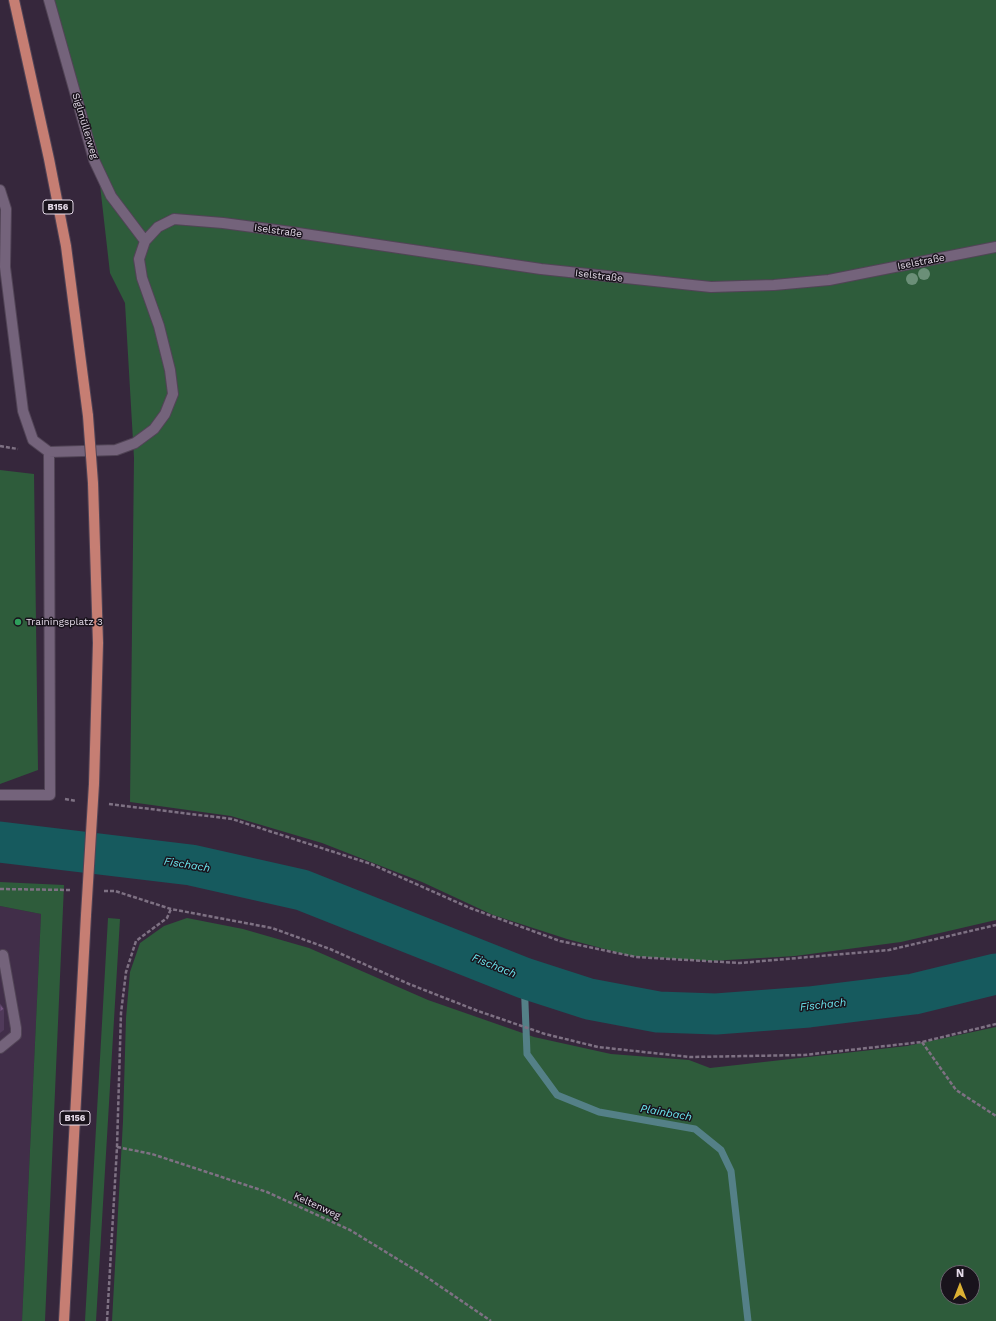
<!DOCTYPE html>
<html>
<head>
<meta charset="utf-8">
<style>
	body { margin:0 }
	#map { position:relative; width:996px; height:1321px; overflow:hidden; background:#36273c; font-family:"Work Sans",sans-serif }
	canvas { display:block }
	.north { position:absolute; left:940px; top:1265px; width:40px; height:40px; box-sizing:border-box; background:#19131c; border:1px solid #6a636e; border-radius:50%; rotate:0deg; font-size:11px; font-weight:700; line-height:16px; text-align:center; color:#e4dae8 }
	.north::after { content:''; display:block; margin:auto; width:14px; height:18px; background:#ddb133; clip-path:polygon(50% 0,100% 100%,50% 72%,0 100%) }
</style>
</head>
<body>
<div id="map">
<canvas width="996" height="1321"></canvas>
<div class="north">N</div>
</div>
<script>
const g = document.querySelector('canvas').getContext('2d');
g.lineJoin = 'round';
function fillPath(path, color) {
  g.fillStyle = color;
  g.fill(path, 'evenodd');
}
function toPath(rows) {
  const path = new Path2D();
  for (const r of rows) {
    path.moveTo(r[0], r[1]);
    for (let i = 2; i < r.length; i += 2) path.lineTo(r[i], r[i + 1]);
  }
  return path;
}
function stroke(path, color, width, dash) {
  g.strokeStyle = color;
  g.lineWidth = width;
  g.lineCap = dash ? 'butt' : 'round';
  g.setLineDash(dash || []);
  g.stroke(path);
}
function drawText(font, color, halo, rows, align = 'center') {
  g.font = font + ' "Work Sans",sans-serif';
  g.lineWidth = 3;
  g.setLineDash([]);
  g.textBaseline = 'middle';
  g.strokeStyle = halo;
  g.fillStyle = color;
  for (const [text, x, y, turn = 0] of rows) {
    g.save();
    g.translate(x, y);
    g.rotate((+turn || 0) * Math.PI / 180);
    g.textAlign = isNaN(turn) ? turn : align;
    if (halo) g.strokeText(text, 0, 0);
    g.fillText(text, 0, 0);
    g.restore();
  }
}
const built = toPath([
	[0,906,41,914,22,1321,0,1321]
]);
const green = toPath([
	[54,0,996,0,996,920,901,942,795,956,710,961,631,956,567,939,493,915,422,882,322,843,231,816,130,802,134,458,125,303,110,273,96,150],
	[0,470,34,474,38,770,0,784],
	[0,882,64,885,45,1321,22,1321,41,914,0,906],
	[108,918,120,919,96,1321,85,1321],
	[187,918,243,929,309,948,428,1000,534,1037,611,1054,689,1060,710,1068,907,1046,996,1027,996,1321,112,1321,123,1121,126,1018,130,972,140,943,164,926],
	[948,1273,972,1273,972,1297,948,1297]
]);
const stream = toPath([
	[524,978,527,1054,557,1095,599,1112,695,1129,721,1150,731,1171,748,1321]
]);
const river = toPath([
	[0,842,191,865,302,890,524,978,589,999,658,1012,716,1014,809,1007,914,994,996,974]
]);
const path = toPath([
	[0,446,18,449],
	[65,799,76,801],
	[109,804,232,819,371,864,470,908,560,941,636,957,740,963,889,950,996,925],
	[0,889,71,890],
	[104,891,115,891,171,909,272,928,330,949,409,984,478,1011,545,1034,598,1047,690,1057,804,1055,922,1042,996,1024],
	[922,1042,956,1090,996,1116],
	[117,1147,152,1154,267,1192,350,1230,425,1276,491,1321],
	[107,1321,117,1147,121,1013,126,972,136,941,167,918,171,909]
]);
const minor = toPath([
	[49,0,94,160,111,196,145,241],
	[0,190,6,209,5,267,23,411,33,440,49,452,116,450,135,443,154,429,165,414,173,394,170,370,159,326,142,278,139,259,145,241,158,227,174,219,223,223,291,232,541,269,711,287,774,285,829,280,996,247],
	[0,795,50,795,49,452],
	[0,1048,16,1035,16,1028,3,955]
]);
const major = toPath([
	[14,0,49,159,66,246,88,416],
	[93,483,98,643,94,784],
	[64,1321,86,915]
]);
const majorBridge = toPath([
	[88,416,93,483],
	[86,915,94,784]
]);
const trees = [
	[924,274],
	[912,279]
];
const shadedWall = toPath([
	[4,1009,4,1030,0,1033,0,1012]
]);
const building = toPath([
	[0,1004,4,1009,0,1012,0,1004]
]);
const markers = [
	[18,622,4,"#2e9e5b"]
];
const shields = [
	[58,207,30],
	[75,1118,30]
];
const shieldNames = [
	["B156",58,207],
	["B156",75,1118]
];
const streetNames = [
	["Siglmüllerweg",85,126,73],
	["Iselstraße",278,231,8],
	["Iselstraße",921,262,-11],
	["Iselstraße",599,276,7],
	["Keltenweg",317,1206,25]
];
const poiNames = [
	["Trainingsplatz 3",26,622]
];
const waterNames = [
	["Fischach",187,865,9],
	["Fischach",494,966,22],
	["Fischach",823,1005,-6],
	["Plainbach",666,1113,10]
];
fillPath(built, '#412e49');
fillPath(green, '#2e5c3b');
stroke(stream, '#548087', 7);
stroke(river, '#165a5e', 41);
stroke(minor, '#514456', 12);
stroke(major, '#514456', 12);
stroke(path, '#7e7183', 2.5, [4, 2]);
stroke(minor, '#74637b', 10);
stroke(major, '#c67e73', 10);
stroke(majorBridge, '#514456', 12, []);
stroke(majorBridge, '#c67e73', 10);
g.fillStyle = '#6b8f78';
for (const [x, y] of trees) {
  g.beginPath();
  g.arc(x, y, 6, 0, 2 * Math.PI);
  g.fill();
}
fillPath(shadedWall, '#503a5a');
fillPath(building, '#735380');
stroke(building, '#503a5a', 1);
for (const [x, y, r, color] of markers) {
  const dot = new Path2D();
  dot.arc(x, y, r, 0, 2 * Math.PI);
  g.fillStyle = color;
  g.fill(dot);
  stroke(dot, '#19131c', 1.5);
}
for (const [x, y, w] of shields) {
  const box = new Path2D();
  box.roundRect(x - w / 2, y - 7, w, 14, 3);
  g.fillStyle = '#19131c';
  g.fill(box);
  stroke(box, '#e4dae8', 1);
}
drawText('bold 9px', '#e4dae8', null, shieldNames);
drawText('10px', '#e4dae8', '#19131c', streetNames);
drawText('10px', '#e4dae8', '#19131c', poiNames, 'left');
drawText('italic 11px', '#6be7ef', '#19131c', waterNames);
</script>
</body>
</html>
